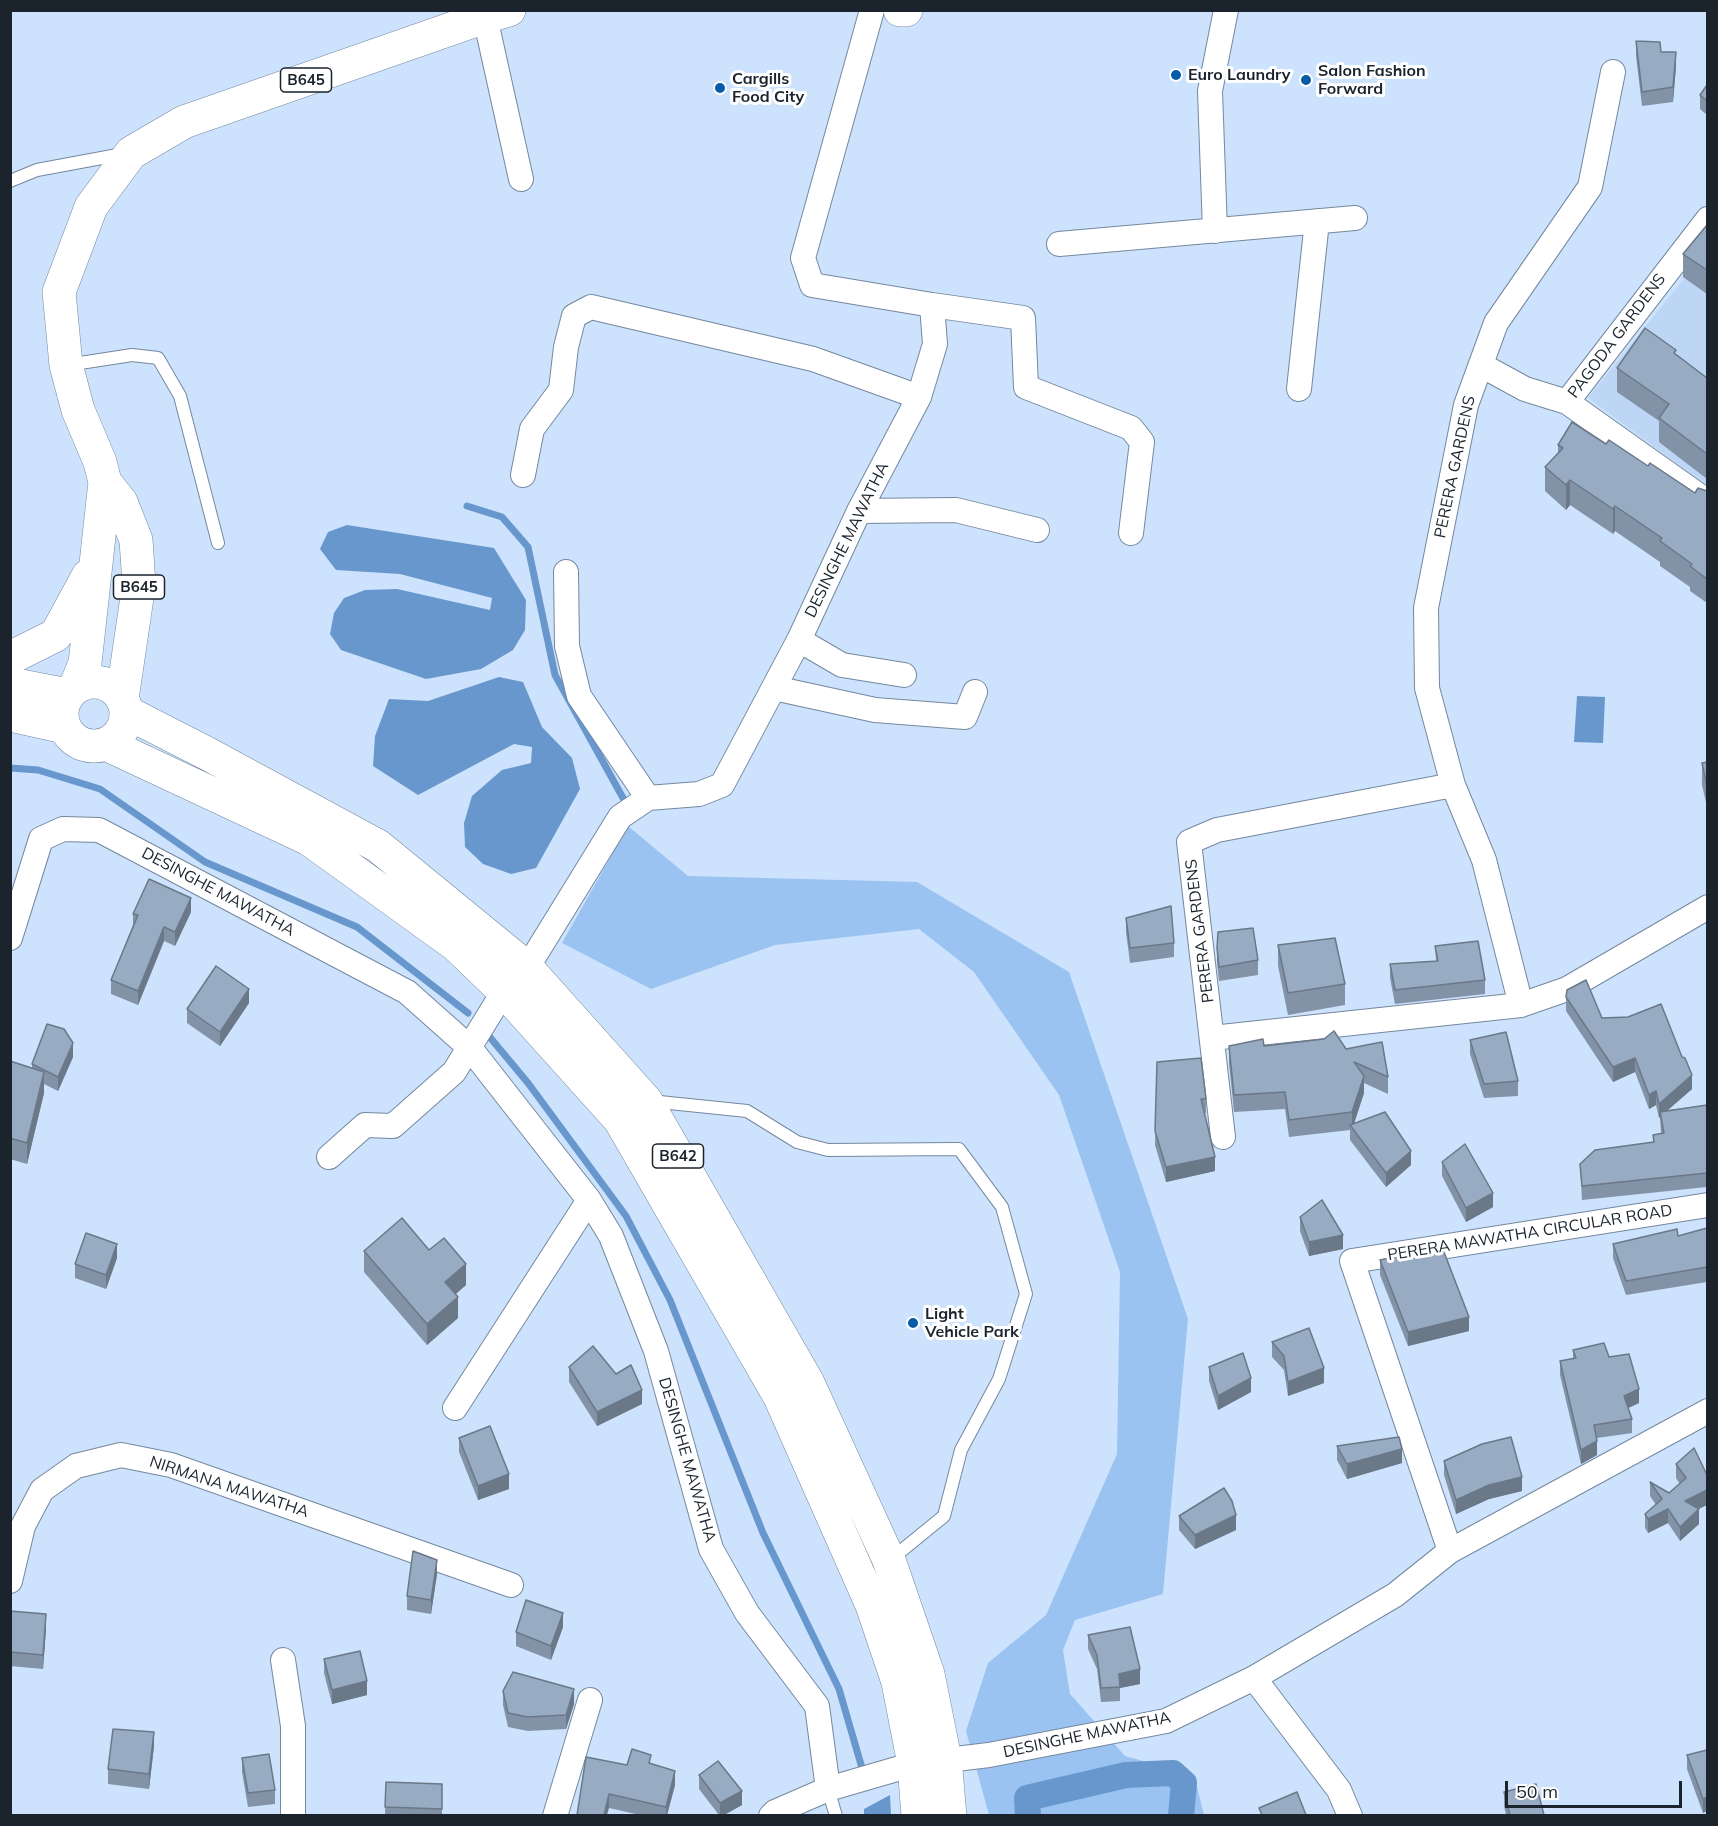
<!DOCTYPE html>
<html>
<head>
<meta charset="utf-8">
<style>
	body { margin:0 }
	#map { position:relative; width:1718px; height:1826px; overflow:hidden; background:#cde2fc; font-family:Mulish,sans-serif }
	canvas { display:block }
	.frame { position:absolute; inset:0; border:12px solid #1b232c; pointer-events:none }
	.scale { position:absolute; left:1505px; top:1781px; width:177px; height:27px; box-sizing:border-box; border:3px solid #1b232c; border-top:0; padding-left:8px; font-size:18px; line-height:21px; white-space:nowrap; color:#1b232c; -webkit-text-stroke:4px #fff; paint-order:stroke }
</style>
</head>
<body>
<div id="map">
<canvas width="1718" height="1826"></canvas>
<div class="frame"></div>
<div class="scale">50 m</div>
</div>
<script>
const g = document.querySelector('canvas').getContext('2d');
g.lineJoin = 'round';
function fillPath(path, color) {
  g.fillStyle = color;
  g.fill(path, 'evenodd');
}
function toPath(rows) {
  const path = new Path2D();
  for (const r of rows) {
    if (r.length === 3) {
      path.moveTo(r[0] + r[2], r[1]);
      path.arc(r[0], r[1], r[2], 0, 2 * Math.PI);
      continue;
    }
    path.moveTo(r[0], r[1]);
    for (let i = 2; i < r.length; i += 2) path.lineTo(r[i], r[i + 1]);
  }
  return path;
}
function stroke(path, color, width, dash) {
  g.strokeStyle = color;
  g.lineWidth = width;
  g.lineCap = dash ? 'butt' : 'round';
  g.setLineDash(dash || []);
  g.stroke(path);
}
function drawText(font, color, halo, rows, align = 'center') {
  g.font = font + ' Mulish,sans-serif';
  g.lineWidth = 6;
  g.setLineDash([]);
  g.textBaseline = 'middle';
  g.strokeStyle = halo;
  g.fillStyle = color;
  for (const [text, x, y, turn = 0] of rows) {
    g.save();
    g.translate(x, y);
    g.rotate((+turn || 0) * Math.PI / 180);
    g.textAlign = isNaN(turn) ? turn : align;
    if (halo) g.strokeText(text, 0, 0);
    g.fillText(text, 0, 0);
    g.restore();
  }
}
const built = toPath([
	[1707,250,1707,485,1588,398]
]);
const green = toPath([
	[628,826,688,876,917,882,1069,972,1188,1319,1163,1594,1075,1620,1063,1650,1070,1694,1125,1756,1194,1775,1204,1815,989,1815,966,1731,988,1663,1046,1615,1117,1454,1120,1272,1059,1095,974,972,919,929,775,945,651,989,562,943]
]);
const water = toPath([
	[347,525,494,548,526,600,525,630,513,650,481,669,426,679,341,650,330,634,334,613,344,598,365,590,397,589,490,610,492,598,400,574,336,570,320,549,328,532],
	[499,677,523,682,542,727,572,758,580,789,536,868,511,874,483,864,465,847,464,823,472,796,502,770,531,763,532,747,514,744,418,795,373,766,375,736,389,699,428,701],
	[1577,696,1605,697,1603,743,1574,742],
	[890,1795,891,1815,864,1815,864,1809]
]);
const stream = toPath([
	[467,506,502,517,528,547,555,675,623,798],
	[10,768,38,770,100,789,205,862,357,927,468,1013],
	[488,1035,528,1083,626,1216,670,1300,763,1533,839,1689,862,1768]
]);
const canal = toPath([
	[1028,1816,1027,1798,1126,1775,1173,1773,1184,1783,1181,1816]
]);
const lane = toPath([
	[10,181,37,170,123,154],
	[67,365,132,355,158,358,180,396,218,543],
	[650,1101,747,1111,797,1142,828,1150,959,1149,1002,1207,1026,1294,999,1379,961,1450,944,1516,890,1560],
	[828,1789,836,1816]
]);
const street = toPath([
	[485,17,521,179],
	[1215,231,1210,91,1226,10],
	[1059,244,1355,218],
	[932,305,1023,318,1026,387,1131,428,1142,442,1131,533],
	[1481,365,1525,389,1567,402,1708,502],
	[1299,389,1317,221],
	[1567,402,1708,219],
	[523,475,532,429,561,390,566,347,574,316,591,307,813,359,919,397],
	[859,511,956,510,1037,530],
	[566,572,567,646,579,696,648,798],
	[799,640,842,665,904,675],
	[774,688,875,710,965,717,975,692],
	[10,938,41,839,63,829,99,830,407,992,470,1048,589,1200,611,1236,656,1351,711,1549,747,1613,817,1706,828,1789],
	[1521,1005,1484,860,1453,785,1427,688,1426,608,1466,405,1496,323,1590,187,1613,72],
	[1212,1038,1521,1005,1567,989,1708,907],
	[1223,1137,1189,842,1217,830,1453,785],
	[329,1157,365,1125,393,1126,454,1072,504,991,527,968,620,817,648,798,699,794,722,785,799,640,859,511,919,397,935,344,932,305,812,285,803,258,872,10],
	[455,1408,589,1200],
	[1450,1551,1352,1261,1708,1205],
	[10,1581,23,1526,42,1490,76,1466,121,1455,171,1465,511,1585],
	[283,1660,293,1726,293,1816],
	[1254,1678,1339,1790,1350,1816],
	[555,1816,590,1700],
	[771,1816,775,1812,828,1789,914,1764,989,1755,1166,1721,1254,1678,1395,1595,1450,1551,1708,1411]
]);
const primary = toPath([
	[900,10,906,10],
	[10,658,56,635,88,576],
	[94,714,32],
	[10,684,68,695],
	[75,688,85,663,105,482],
	[122,699,139,584,136,540,121,502,105,482,100,462,78,410,66,365,59,292,91,207,131,153,184,122,485,17,509,10],
	[126,712,208,754,378,846,527,968,646,1101,808,1383,889,1560,928,1674,945,1759,950,1816],
	[10,715,64,727],
	[106,744,309,839,456,945,504,991,620,1120,780,1397,872,1605,898,1682,914,1764,918,1816]
]);
const wall = toPath([
	[1636,41,1661,52,1676,66,1673,102,1642,106,1636,56],
	[1707,85,1707,115,1700,109,1700,95],
	[1707,225,1707,294,1683,277,1683,254],
	[1676,354,1707,378,1707,479,1659,442,1659,421,1617,392,1617,368],
	[1606,444,1695,493,1707,491,1707,603,1690,591,1690,587,1660,566,1660,562,1615,531,1613,534,1570,505,1566,510,1545,491,1545,467,1558,453,1558,445],
	[1707,762,1707,807,1702,785,1702,763],
	[191,912,175,946,164,941,138,1005,111,994,111,980,133,925,133,914],
	[1126,918,1174,943,1174,957,1130,963,1126,932],
	[1278,945,1345,984,1345,1005,1288,1015,1278,966],
	[1435,946,1485,980,1485,994,1395,1004,1390,978,1390,964,1436,961],
	[1217,948,1258,960,1258,975,1219,981,1217,962],
	[1566,997,1602,1018,1628,1017,1692,1089,1668,1110,1707,1105,1707,1187,1582,1200,1580,1164,1653,1142,1653,1135,1661,1133,1660,1117,1659,1118,1656,1105,1649,1109,1635,1072,1613,1082,1566,1011],
	[249,1003,220,1046,187,1023,187,1009],
	[1470,1040,1518,1081,1518,1096,1484,1098,1470,1054],
	[1229,1046,1346,1049,1388,1077,1388,1094,1364,1083,1364,1093,1354,1124,1411,1165,1386,1187,1350,1140,1350,1130,1289,1137,1285,1109,1234,1112,1229,1063],
	[73,1057,58,1091,44,1084,44,1093,27,1164,10,1159,10,1061,32,1068,32,1064],
	[1157,1062,1206,1099,1206,1113,1204,1113,1215,1171,1166,1182,1155,1145],
	[1442,1162,1493,1207,1466,1222,1442,1176],
	[1300,1217,1343,1249,1309,1256,1300,1231],
	[1707,1228,1707,1282,1626,1295,1613,1258,1613,1244,1678,1236],
	[429,1250,466,1285,456,1294,458,1318,427,1345,364,1272,364,1251],
	[117,1258,106,1289,75,1278,75,1264],
	[1380,1260,1469,1331,1408,1346,1380,1275],
	[1272,1342,1324,1383,1288,1396,1284,1370,1272,1357],
	[1573,1350,1609,1357,1639,1403,1628,1408,1632,1419,1632,1433,1597,1438,1597,1455,1581,1464,1560,1375,1560,1361,1573,1359],
	[569,1367,642,1404,597,1426,569,1382],
	[1209,1367,1251,1392,1218,1410,1209,1381],
	[459,1438,509,1489,478,1500,459,1452],
	[1337,1446,1402,1463,1347,1479,1337,1460],
	[1444,1461,1522,1491,1489,1499,1456,1514,1444,1475],
	[1676,1464,1707,1475,1707,1505,1698,1509,1699,1524,1680,1541,1668,1523,1648,1533,1645,1528,1645,1514,1656,1505,1650,1496,1650,1482,1669,1493,1680,1484,1676,1478],
	[1179,1516,1236,1530,1195,1549,1179,1530],
	[437,1574,431,1614,407,1610,407,1596],
	[10,1611,46,1629,43,1669,10,1666],
	[563,1627,551,1660,516,1646,516,1632],
	[1088,1635,1140,1684,1120,1688,1120,1701,1101,1702,1097,1669,1088,1649],
	[324,1659,367,1695,332,1704,324,1673],
	[503,1691,574,1704,566,1729,528,1731,508,1727,503,1705],
	[154,1746,149,1789,108,1784,108,1769],
	[1707,1750,1707,1811,1703,1813,1687,1769,1687,1755],
	[242,1758,275,1790,275,1804,248,1807,242,1772],
	[651,1763,675,1785,667,1815,640,1815,609,1808,577,1815,627,1765],
	[699,1775,742,1805,724,1815,719,1815,699,1789],
	[386,1782,442,1784,442,1815,385,1815],
	[1504,1792,1544,1815,1506,1815,1504,1806]
]);
const shadedWall = toPath([
	[1676,52,1676,66,1673,102,1673,87],
	[1570,480,1570,505,1566,510,1566,485],
	[1615,506,1615,531,1613,534,1613,509],
	[191,898,191,912,175,946,175,932],
	[164,927,164,941,138,1005,138,991],
	[249,989,249,1003,220,1046,220,1032],
	[73,1043,73,1057,58,1091,58,1077],
	[1635,1058,1635,1072,1613,1082,1613,1067],
	[44,1072,44,1093,27,1164,27,1143],
	[1692,1075,1692,1089,1661,1116,1660,1112,1660,1117,1659,1118,1659,1104],
	[1364,1076,1364,1093,1352,1129,1352,1112],
	[1656,1091,1656,1105,1649,1109,1649,1095],
	[1411,1151,1411,1165,1386,1187,1386,1173],
	[1215,1157,1215,1171,1166,1182,1166,1167],
	[1493,1193,1493,1207,1466,1222,1466,1208],
	[1343,1235,1343,1249,1309,1256,1309,1242],
	[117,1244,117,1258,106,1289,106,1275],
	[466,1264,466,1285,445,1303,445,1282],
	[458,1297,458,1318,427,1345,427,1324],
	[1469,1317,1469,1331,1408,1346,1408,1332],
	[1324,1368,1324,1383,1288,1396,1288,1382],
	[1251,1378,1251,1392,1218,1410,1218,1396],
	[1639,1389,1639,1403,1624,1410,1624,1396],
	[642,1390,642,1404,597,1426,597,1412],
	[1597,1441,1597,1455,1581,1464,1581,1450],
	[1402,1449,1402,1463,1347,1479,1347,1464],
	[509,1474,509,1489,478,1500,478,1486],
	[1522,1477,1522,1491,1489,1499,1456,1514,1456,1500,1489,1485],
	[1707,1490,1707,1505,1685,1515,1685,1501],
	[1668,1509,1668,1523,1648,1533,1648,1519],
	[1699,1509,1699,1524,1680,1541,1680,1527],
	[1236,1515,1236,1530,1195,1549,1195,1535],
	[437,1560,437,1574,431,1614,431,1600],
	[563,1613,563,1627,551,1660,551,1646],
	[46,1614,46,1629,43,1669,43,1655],
	[1140,1669,1140,1684,1120,1688,1119,1674],
	[367,1681,367,1695,332,1704,332,1690],
	[574,1689,574,1704,566,1729,566,1715],
	[154,1732,154,1746,149,1789,149,1774],
	[675,1771,675,1785,667,1815,666,1815,666,1807],
	[742,1791,742,1805,724,1815,720,1815,720,1803],
	[609,1794,609,1808,607,1815,604,1815],
	[1707,1797,1707,1811,1703,1813,1703,1799]
]);
const building = toPath([
	[1636,41,1660,42,1661,52,1676,52,1673,87,1642,92,1636,41],
	[1707,85,1707,101,1700,95,1707,85],
	[1707,225,1707,270,1683,254,1707,225],
	[1645,328,1676,350,1674,353,1707,378,1707,454,1659,418,1669,404,1617,368,1645,328],
	[1572,422,1606,444,1609,440,1648,466,1650,463,1695,493,1698,488,1707,491,1707,579,1690,566,1692,564,1660,541,1662,538,1615,506,1613,509,1570,480,1566,485,1545,467,1563,448,1558,445,1572,422],
	[1707,762,1707,786,1702,763,1707,762],
	[149,879,191,898,175,932,164,927,138,991,111,980,138,915,133,914,149,879],
	[1171,906,1174,943,1130,948,1126,918,1171,906],
	[1253,928,1258,960,1219,967,1217,948,1218,932,1253,928],
	[1335,938,1345,984,1288,993,1278,945,1335,938],
	[1478,941,1485,980,1395,990,1390,964,1438,961,1435,946,1478,941],
	[216,966,249,989,220,1032,187,1009,216,966],
	[1586,980,1602,1018,1628,1017,1661,1004,1682,1057,1685,1058,1692,1075,1659,1104,1656,1091,1649,1095,1635,1058,1613,1067,1566,997,1567,990,1586,980],
	[47,1024,64,1029,73,1043,58,1077,32,1064,47,1024],
	[1334,1031,1346,1049,1382,1042,1388,1077,1354,1062,1364,1076,1352,1112,1289,1120,1285,1092,1234,1095,1229,1046,1263,1039,1264,1046,1324,1039,1334,1031],
	[1506,1032,1518,1081,1484,1084,1470,1040,1506,1032],
	[1201,1058,1206,1099,1201,1099,1215,1157,1166,1167,1155,1131,1157,1062,1201,1058],
	[10,1061,44,1072,27,1143,10,1138,10,1061],
	[1707,1105,1707,1173,1582,1186,1580,1164,1595,1150,1654,1142,1653,1135,1664,1133,1660,1112,1707,1105],
	[1385,1112,1411,1151,1386,1173,1350,1125,1385,1112],
	[1465,1144,1493,1193,1466,1208,1442,1162,1465,1144],
	[1322,1200,1343,1235,1309,1242,1300,1217,1322,1200],
	[402,1218,429,1250,444,1238,466,1264,445,1282,458,1297,427,1324,364,1251,402,1218],
	[1707,1228,1707,1267,1626,1281,1613,1244,1677,1229,1678,1236,1707,1228],
	[86,1233,117,1244,106,1275,75,1264,86,1233],
	[1442,1247,1469,1317,1408,1332,1380,1260,1442,1247],
	[1309,1328,1324,1368,1288,1382,1284,1356,1272,1342,1309,1328],
	[1604,1343,1609,1357,1629,1354,1639,1389,1624,1396,1632,1419,1594,1425,1597,1441,1581,1450,1560,1361,1576,1358,1573,1350,1604,1343],
	[593,1346,616,1374,631,1365,642,1390,597,1412,569,1367,593,1346],
	[1243,1353,1251,1378,1218,1396,1209,1367,1243,1353],
	[490,1426,509,1474,478,1486,459,1438,490,1426],
	[1399,1437,1402,1449,1347,1464,1337,1446,1399,1437],
	[1511,1437,1522,1477,1489,1485,1456,1500,1444,1461,1482,1444,1511,1437],
	[1694,1448,1707,1475,1707,1490,1685,1501,1699,1509,1680,1527,1668,1509,1648,1519,1645,1514,1662,1499,1650,1482,1669,1493,1686,1478,1676,1464,1694,1448],
	[1224,1488,1232,1501,1236,1515,1195,1535,1179,1516,1224,1488],
	[413,1551,437,1560,431,1600,407,1596,413,1551],
	[526,1600,563,1613,551,1646,516,1632,526,1600],
	[10,1611,46,1614,43,1655,10,1652,10,1611],
	[1130,1627,1140,1669,1119,1674,1120,1687,1101,1688,1097,1655,1088,1635,1130,1627],
	[360,1651,367,1681,332,1690,324,1659,360,1651],
	[513,1672,574,1689,566,1715,528,1717,508,1713,503,1691,513,1672],
	[113,1729,154,1732,149,1774,108,1769,113,1729],
	[632,1749,651,1755,649,1763,675,1771,666,1807,609,1794,604,1815,577,1815,586,1757,627,1765,632,1749],
	[1707,1750,1707,1797,1703,1799,1687,1755,1707,1750],
	[269,1754,275,1790,248,1793,242,1758,269,1754],
	[718,1761,742,1791,720,1803,699,1775,718,1761],
	[386,1782,442,1784,442,1809,385,1807,386,1782],
	[1536,1784,1544,1815,1510,1815,1504,1792,1536,1784],
	[1297,1792,1306,1815,1262,1815,1259,1808,1297,1792]
]);
const markers = [
	[1176,75,6,"#075caa"],
	[1306,80,6,"#075caa"],
	[720,88,6,"#075caa"],
	[913,1323,6,"#075caa"]
];
const shields = [
	[306,80,51],
	[139,587,51],
	[678,1156,51]
];
const shieldNames = [
	["B645",306,80],
	["B645",139,587],
	["B642",678,1156]
];
const poiNames = [
	["Salon Fashion",1318,71],
	["Forward",1318,89],
	["Euro Laundry",1188,75],
	["Cargills",732,79],
	["Food City",732,97],
	["Light",925,1314],
	["Vehicle Park",925,1332]
];
const streetNames = [
	["PAGODA GARDENS",1617,336,-53],
	["PERERA GARDENS",1455,467,-78],
	["DESINGHE MAWATHA",847,540,-64],
	["DESINGHE MAWATHA",218,892,28],
	["PERERA GARDENS",1200,931,-97],
	["PERERA MAWATHA CIRCULAR ROAD",1530,1233,-9],
	["DESINGHE MAWATHA",687,1460,74],
	["NIRMANA MAWATHA",229,1487,18],
	["DESINGHE MAWATHA",1087,1735,-12]
];
fillPath(built, '#bdd6f6');
fillPath(green, '#9bc3f2');
fillPath(water, '#6897cd');
stroke(stream, '#6897cd', 7);
stroke(canal, '#6897cd', 26);
stroke(lane, '#74889f', 14);
stroke(street, '#74889f', 26);
stroke(primary, '#74889f', 34);
stroke(lane, '#fff', 12);
stroke(street, '#fff', 24);
stroke(primary, '#fff', 33);
fillPath(wall, '#8293a8');
fillPath(shadedWall, '#6a7888');
fillPath(building, '#97abc3');
stroke(building, '#6a7888', 1.5);
for (const [x, y, r, color] of markers) {
  const dot = new Path2D();
  dot.arc(x, y, r, 0, 2 * Math.PI);
  g.fillStyle = color;
  g.fill(dot);
  stroke(dot, '#fff', 2);
}
for (const [x, y, w] of shields) {
  const box = new Path2D();
  box.roundRect(x - w / 2, y - 12, w, 24, 4.5);
  g.fillStyle = '#fff';
  g.fill(box);
  stroke(box, '#1b232c', 1.5);
}
drawText('bold 15px', '#1b232c', null, shieldNames);
drawText('bold 16px', '#1b232c', '#fff', poiNames, 'left');
drawText('16px', '#1b232c', '#fff', streetNames);
</script>
</body>
</html>
